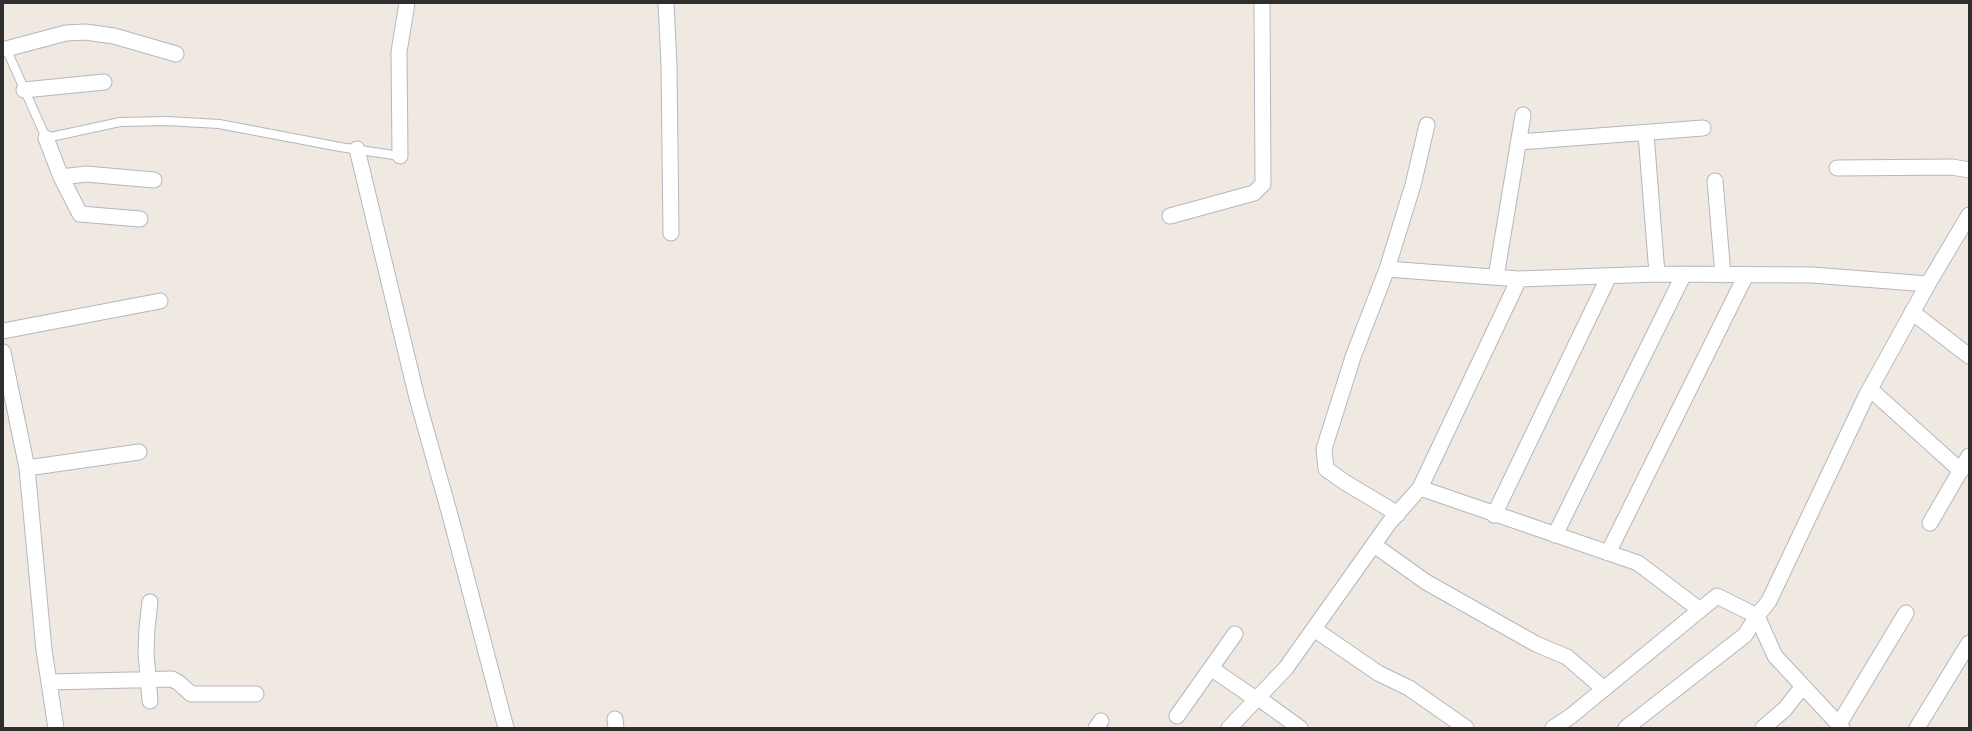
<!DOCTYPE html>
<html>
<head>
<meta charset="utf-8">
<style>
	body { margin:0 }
	#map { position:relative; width:1972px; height:731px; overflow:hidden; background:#efe9e1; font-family:Commissioner,sans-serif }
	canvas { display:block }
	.frame { position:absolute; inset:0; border:4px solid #2e2e2e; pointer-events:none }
</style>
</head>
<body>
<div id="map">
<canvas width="1972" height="731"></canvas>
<div class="frame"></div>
</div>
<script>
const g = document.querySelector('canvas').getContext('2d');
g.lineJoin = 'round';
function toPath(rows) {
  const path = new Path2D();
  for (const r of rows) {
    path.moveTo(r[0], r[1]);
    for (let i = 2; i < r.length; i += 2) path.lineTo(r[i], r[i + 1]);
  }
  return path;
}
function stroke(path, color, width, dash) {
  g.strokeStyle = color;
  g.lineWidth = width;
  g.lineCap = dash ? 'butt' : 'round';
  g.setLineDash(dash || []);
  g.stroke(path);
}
const lane = toPath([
	[5,46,46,138,120,122,167,121,219,124,340,147,400,156]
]);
const street = toPath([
	[666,3,669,65,671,233],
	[6,49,66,33,85,32,114,36,176,54],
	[24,90,104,82],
	[1646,134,1657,274],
	[46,138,61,177,80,214,140,219],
	[1519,142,1703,128],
	[357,149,417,398,450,515,506,728],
	[400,156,399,52,407,3],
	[1837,168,1952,167,1969,170],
	[61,177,86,174,154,180],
	[1715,181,1723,275],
	[1170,216,1254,193,1263,184,1262,3],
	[1387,269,1519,279,1657,274,1812,275,1928,284],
	[1496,277,1523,115],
	[1912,312,1969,356],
	[3,331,160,301],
	[3,352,27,468,44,650,56,728],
	[1870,389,1961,471],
	[27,468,139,452],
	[1420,488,1638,563,1700,610],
	[1398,514,1346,483,1326,469,1324,449,1353,357,1387,269,1413,185,1427,125],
	[1494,515,1609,276],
	[1930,523,1969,456],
	[1555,535,1684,274],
	[1374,545,1426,582,1536,644,1567,657,1604,689],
	[1608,553,1746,275],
	[150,602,147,627,146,653,150,701],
	[1314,629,1378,673,1409,688,1466,728],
	[1212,669,1256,699],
	[49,682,172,679,179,683,191,694,256,694],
	[1257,697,1300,728],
	[1177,716,1235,634],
	[615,719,616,728],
	[1839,724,1906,613],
	[1096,728,1101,721],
	[1229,728,1286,668,1389,523,1420,488,1519,279],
	[1553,728,1571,716,1717,596,1757,616,1775,656,1842,728],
	[1626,728,1745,635,1757,616,1769,601,1866,396,1928,284,1969,215],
	[1763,728,1785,709,1803,686],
	[1917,728,1969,643]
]);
stroke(lane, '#b4b7c1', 10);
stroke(street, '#b4b7c1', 17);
stroke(lane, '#fff', 8);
stroke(street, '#fff', 15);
</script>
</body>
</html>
